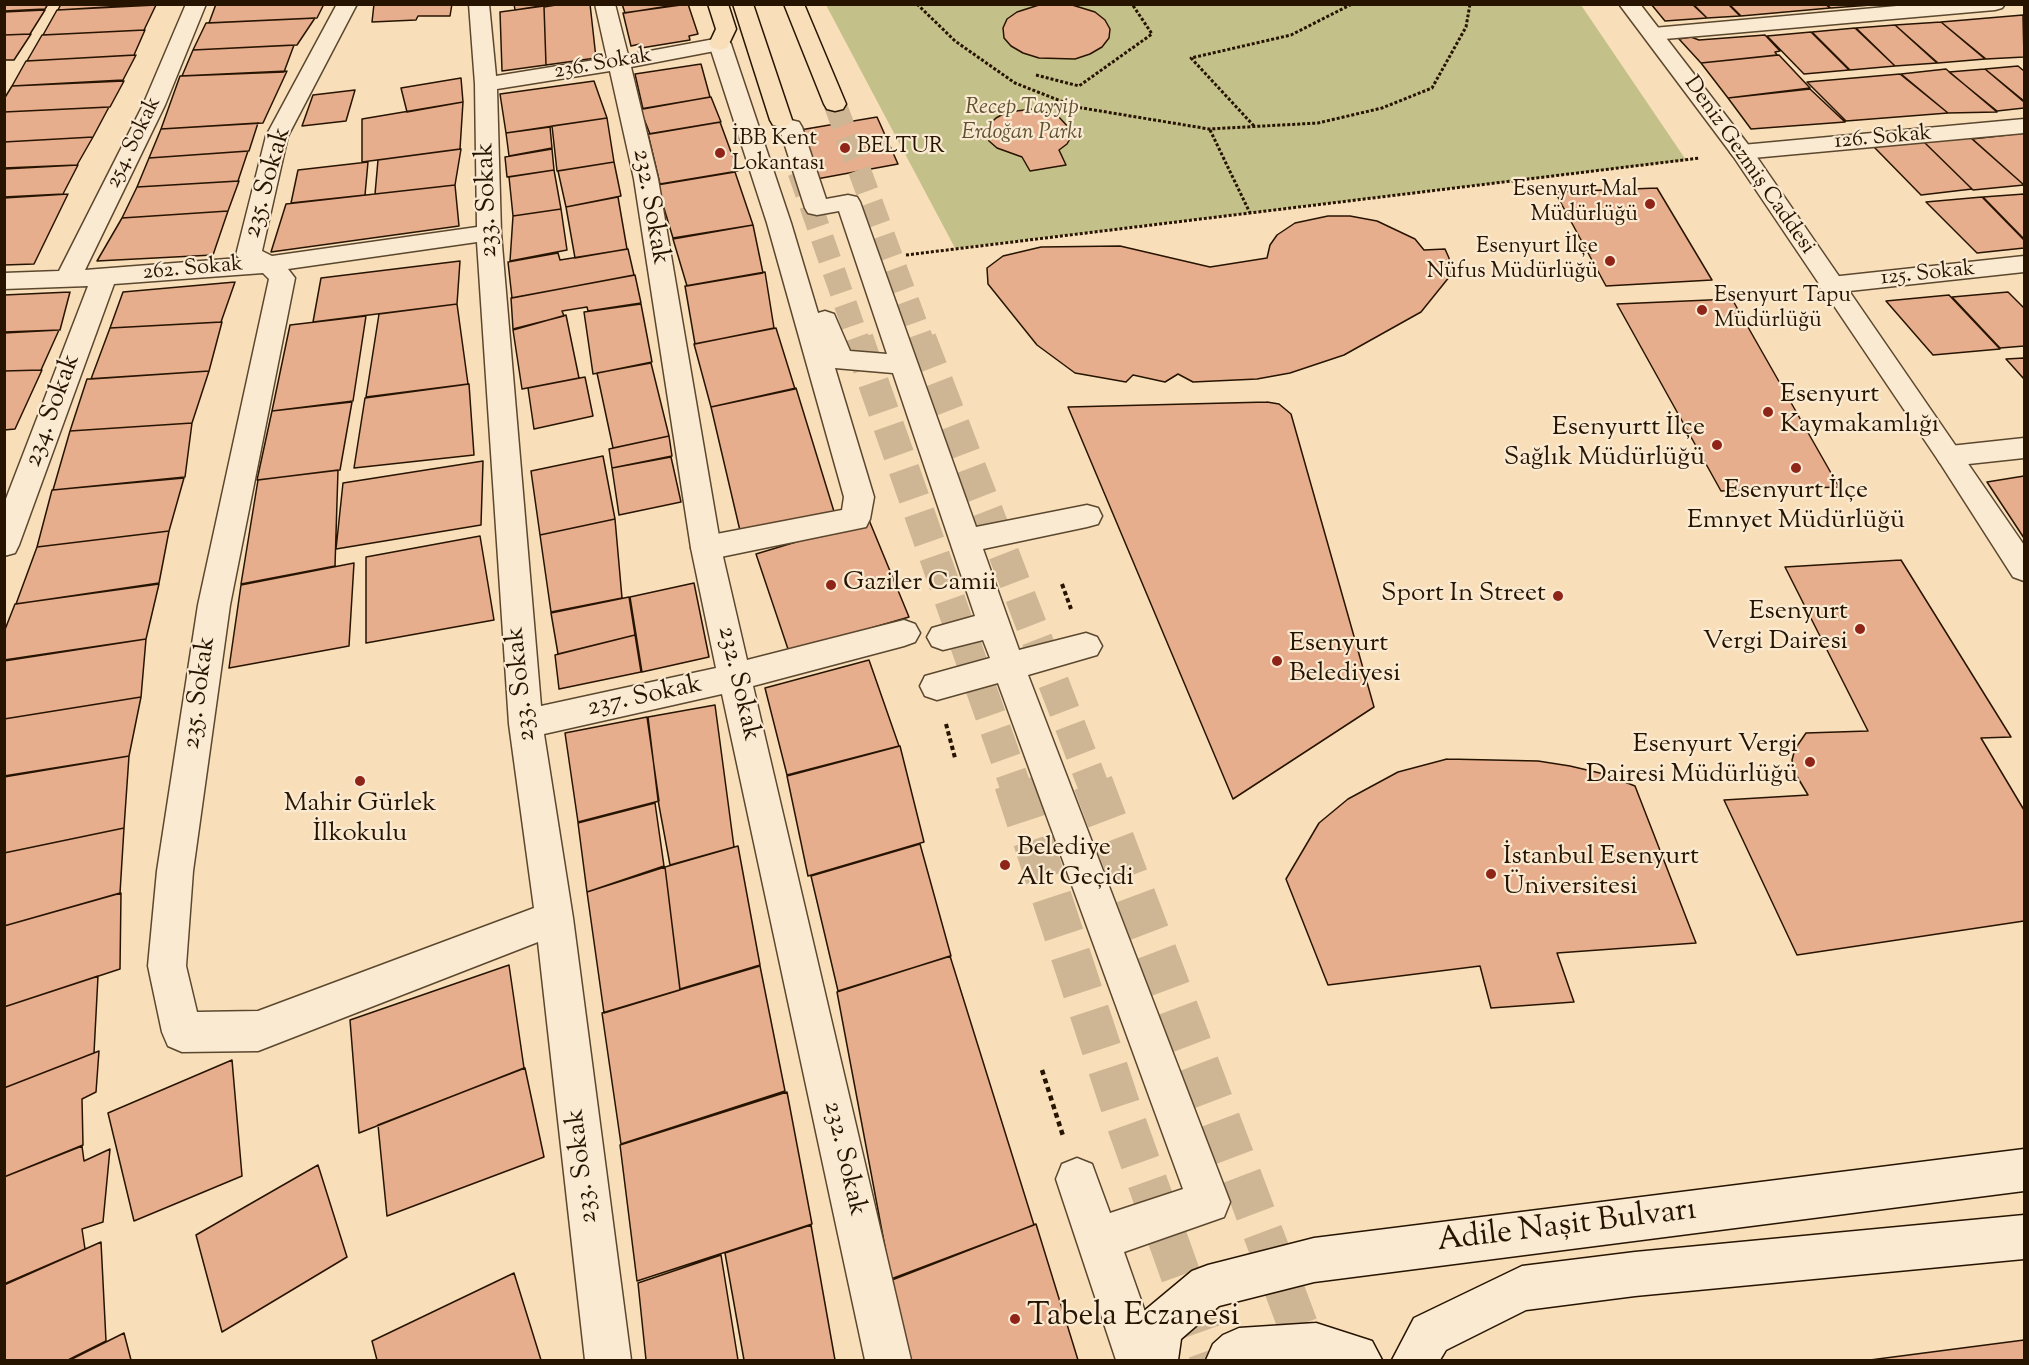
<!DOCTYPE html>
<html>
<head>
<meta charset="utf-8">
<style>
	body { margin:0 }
	#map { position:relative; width:2029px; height:1365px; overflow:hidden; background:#f8dfb9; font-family:"Sorts Mill Goudy",serif }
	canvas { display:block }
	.frame { position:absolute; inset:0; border:6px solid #271400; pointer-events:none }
</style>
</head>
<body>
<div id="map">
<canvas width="2029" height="1365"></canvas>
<div class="frame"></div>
</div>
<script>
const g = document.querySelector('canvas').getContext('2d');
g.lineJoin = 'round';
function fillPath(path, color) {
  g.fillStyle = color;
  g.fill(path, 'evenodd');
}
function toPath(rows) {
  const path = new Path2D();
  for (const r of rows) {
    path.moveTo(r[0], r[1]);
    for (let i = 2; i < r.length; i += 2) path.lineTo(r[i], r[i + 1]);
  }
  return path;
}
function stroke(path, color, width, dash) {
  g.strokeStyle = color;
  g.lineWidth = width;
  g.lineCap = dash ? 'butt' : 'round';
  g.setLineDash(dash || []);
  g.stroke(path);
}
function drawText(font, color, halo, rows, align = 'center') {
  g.font = font + ' "Sorts Mill Goudy",serif';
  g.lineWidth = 4.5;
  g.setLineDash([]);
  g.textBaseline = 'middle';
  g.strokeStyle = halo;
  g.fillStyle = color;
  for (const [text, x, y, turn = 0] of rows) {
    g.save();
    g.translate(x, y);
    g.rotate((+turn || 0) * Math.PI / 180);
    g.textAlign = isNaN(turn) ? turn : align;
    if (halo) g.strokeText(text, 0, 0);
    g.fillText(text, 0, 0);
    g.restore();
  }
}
const green = toPath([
	[826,5,1581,5,1686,160,955,248]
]);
const building = toPath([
	[4,4,48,4,45,9,4,11,4,4],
	[61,4,156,4,58,10,61,4],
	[216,4,324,4,317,18,209,23,216,4],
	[374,4,452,4,450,16,418,16,416,20,372,22,374,4],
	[514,4,553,4,515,10,514,4],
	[562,4,590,4,596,58,546,65,544,7,562,4],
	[622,4,681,4,625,13,622,4],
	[688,4,698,34,689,36,690,40,641,48,640,44,631,46,623,13,688,4],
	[1042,4,1069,4,1095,12,1105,20,1110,29,1109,38,1102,47,1090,54,1075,59,1039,58,1023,53,1011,46,1004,38,1003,28,1007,19,1017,12,1042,4],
	[1651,4,1692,4,1707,18,1665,21,1651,4],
	[1693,4,1728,4,1740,16,1707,18,1693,4],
	[1729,4,1825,4,1830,8,1741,16,1729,4],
	[1825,4,1870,4,1871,5,1831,8,1825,4],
	[156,5,144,30,43,35,57,10,156,5],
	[544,6,546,65,502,71,500,12,544,6],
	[45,10,30,34,4,35,4,12,45,10],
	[2023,15,2024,57,1986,59,1941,22,2023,15],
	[315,18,297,45,193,50,206,23,315,18],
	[1941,22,1985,59,1938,63,1895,25,1941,22],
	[1895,25,1937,63,1895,66,1856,28,1895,25],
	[1855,28,1895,66,1850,70,1812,32,1855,28],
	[145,30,134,55,27,61,42,35,145,30],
	[1811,32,1849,70,1804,74,1767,36,1811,32],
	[31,34,14,60,4,60,4,35,31,34],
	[1765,35,1780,51,1775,52,1777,55,1701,63,1679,39,1691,37,1699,40,1765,35],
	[294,45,284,72,182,76,193,50,294,45],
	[136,55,123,80,12,86,26,61,136,55],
	[1779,55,1810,88,1728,98,1701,63,1779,55],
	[701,64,710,97,643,109,635,74,701,64],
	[2018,66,2024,71,2024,101,1985,69,2018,66],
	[1946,69,1997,112,1948,113,1901,74,1946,69],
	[1985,69,2024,102,2024,108,1997,111,1949,72,1985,69],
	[287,71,263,123,161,129,180,76,287,71],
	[1900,74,1948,113,1846,121,1807,82,1900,74],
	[461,78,463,102,407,112,401,88,461,78],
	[124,81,110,107,4,112,4,99,12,86,124,81],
	[594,81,607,118,506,133,500,94,594,81],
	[1810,89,1845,122,1751,129,1728,98,1810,89],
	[355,90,346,121,302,126,313,95,355,90],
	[711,97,721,122,650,134,640,109,711,97],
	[463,102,460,149,362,162,362,119,463,102],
	[109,107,93,137,4,142,4,112,109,107],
	[1034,109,1058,116,1070,129,1071,137,1067,144,1059,150,1066,165,1030,171,1022,157,997,148,989,141,987,133,989,125,996,118,1007,112,1034,109],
	[877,117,898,164,811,180,794,131,877,117],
	[607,118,614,162,557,171,552,126,607,118],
	[720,122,738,171,660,184,648,134,720,122],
	[258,123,249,151,149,158,161,129,258,123],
	[550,127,552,148,509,156,506,133,550,127],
	[2024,133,2024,185,1972,139,2024,133],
	[1969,136,2024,185,1973,190,1924,142,1969,136],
	[93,137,77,165,4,168,4,142,93,137],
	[1924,142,1972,189,1921,195,1874,147,1924,142],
	[461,149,455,185,375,194,378,160,461,149],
	[552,149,554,170,507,177,505,157,552,149],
	[248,151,238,181,137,187,149,158,248,151],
	[368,162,365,195,291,203,298,170,368,162],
	[614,162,621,196,566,207,558,171,614,162],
	[78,165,63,194,4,197,4,169,78,165],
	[554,170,561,209,513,216,509,177,554,170],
	[735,172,753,225,673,238,657,185,735,172],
	[239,181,228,211,122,218,137,187,239,181],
	[455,185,459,226,271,252,286,204,455,185],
	[1657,188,1712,280,1606,286,1555,192,1657,188],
	[68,194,34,264,4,265,4,198,68,194],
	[2024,194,2024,239,1983,197,2024,194],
	[618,197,627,249,575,258,566,207,618,197],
	[1982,197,2024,240,2024,248,1977,253,1926,202,1982,197],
	[561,209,567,250,510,261,513,216,561,209],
	[228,211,213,255,97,261,122,218,228,211],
	[1328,216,1350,216,1377,221,1415,239,1424,250,1445,249,1449,258,1450,276,1421,312,1344,355,1290,373,1257,379,1193,382,1178,374,1165,382,1133,375,1126,382,1075,373,1037,345,988,284,987,268,1003,256,1041,247,1120,246,1210,267,1267,258,1270,245,1277,235,1295,223,1328,216],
	[753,225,763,273,687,286,673,239,753,225],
	[628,249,634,275,512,298,508,262,558,253,560,260,628,249],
	[460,261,457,304,313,322,321,278,460,261],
	[765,272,774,328,695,344,685,286,765,272],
	[635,275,641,303,588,311,587,307,562,311,564,316,513,329,511,298,635,275],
	[235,282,221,322,110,328,123,292,235,282],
	[70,292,60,330,4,332,4,295,70,292],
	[2008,292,2024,308,2024,346,2000,348,1952,297,2008,292],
	[1949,295,2000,349,1933,355,1886,301,1949,295],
	[1732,299,1839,487,1721,491,1617,304,1732,299],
	[457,304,468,384,366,397,379,314,457,304],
	[641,304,652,362,593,374,584,312,641,304],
	[566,315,579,378,522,389,513,330,566,315],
	[366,316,353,401,272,411,290,325,366,316],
	[222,322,209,371,91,379,110,328,222,322],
	[776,328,795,389,711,407,694,344,776,328],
	[59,330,41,370,4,371,4,333,59,330],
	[2024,358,2024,379,2006,359,2024,358],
	[651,363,669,436,613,448,597,373,651,363],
	[42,370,15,429,4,430,4,371,42,370],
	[209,371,192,423,70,431,87,379,209,371],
	[585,377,593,416,534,429,528,388,585,377],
	[469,384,474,455,354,468,365,398,469,384],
	[796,388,836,518,741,535,711,407,796,388],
	[352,402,340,470,257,480,272,411,352,402],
	[1267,402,1279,404,1291,414,1374,707,1233,799,1068,407,1267,402],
	[192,423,185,477,53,490,70,431,192,423],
	[669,436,672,456,612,468,609,449,669,436],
	[603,456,615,519,540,535,531,471,603,456],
	[671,457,681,502,619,515,612,468,671,457],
	[483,461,481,525,336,549,343,483,483,461],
	[338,470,335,566,241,584,258,480,338,470],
	[2024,476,2024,538,1987,482,2024,476],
	[184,478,169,531,37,547,52,490,184,478],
	[615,519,622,598,551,612,540,535,615,519],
	[869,520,909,617,789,652,756,554,869,520],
	[169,531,159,583,16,604,37,547,169,531],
	[480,536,494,620,366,643,366,557,480,536],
	[1901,560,2011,737,1981,738,2024,810,2024,921,1797,955,1724,800,1808,795,1795,773,1792,760,1795,749,1806,733,1868,731,1785,567,1901,560],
	[354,563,349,646,229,668,241,585,354,563],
	[694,583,709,657,642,672,630,597,694,583],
	[159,584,146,639,4,660,4,632,15,604,159,584],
	[629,597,635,635,558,654,551,613,629,597],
	[635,635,641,672,559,689,555,655,635,635],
	[146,639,141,697,4,719,4,661,146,639],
	[869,660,899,746,787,775,765,688,869,660],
	[141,697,129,756,4,776,4,719,141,697],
	[715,705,734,847,670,865,658,800,648,717,715,705],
	[647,717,659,801,578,822,565,733,647,717],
	[900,746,924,842,808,876,787,776,900,746],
	[129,756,124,828,4,853,4,777,129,756],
	[1447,759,1538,761,1570,766,1604,774,1635,786,1696,943,1557,953,1574,1002,1491,1008,1480,966,1328,985,1286,879,1319,823,1348,799,1398,772,1447,759],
	[655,803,664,866,587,892,578,823,655,803],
	[124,828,120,893,4,926,4,853,124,828],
	[920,844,951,956,838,991,811,876,920,844],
	[738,846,760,965,680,989,665,867,738,846],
	[665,867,680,990,604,1013,587,892,665,867],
	[121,893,120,969,4,1007,4,926,121,893],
	[950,956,1034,1225,891,1279,837,992,950,956],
	[509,965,524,1068,359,1133,350,1020,509,965],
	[760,966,785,1091,621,1144,602,1013,760,966],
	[98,976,94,1053,4,1088,4,1007,98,976],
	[99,1051,96,1092,82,1099,83,1145,4,1177,4,1088,99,1051],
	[232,1060,242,1176,134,1221,108,1113,232,1060],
	[525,1068,544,1157,387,1216,378,1125,525,1068],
	[787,1092,812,1224,637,1281,620,1145,787,1092],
	[82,1146,84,1161,110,1149,103,1222,82,1229,85,1249,4,1284,4,1177,82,1146],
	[318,1165,347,1257,222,1332,196,1235,318,1165],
	[1036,1224,1078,1360,910,1360,892,1280,1036,1224],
	[811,1225,835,1360,744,1360,725,1253,811,1225],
	[101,1242,106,1341,68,1360,4,1360,4,1285,101,1242],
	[721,1255,738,1360,646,1360,638,1283,721,1255],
	[514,1273,541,1360,377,1360,372,1341,514,1273],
	[124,1333,131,1360,70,1360,124,1333],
	[2024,1340,2024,1360,1870,1360,2024,1340]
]);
const primaryTunnelFar2 = toPath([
	[835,104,922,340],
	[799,172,858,340]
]);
const primaryTunnelFar1 = toPath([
	[858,339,1015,785],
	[921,339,1093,785]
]);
const primaryTunnel = toPath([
	[1014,783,1123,1114,1211,1360],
	[1093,783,1311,1360]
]);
const pathFar2 = toPath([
	[917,4,955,41,1015,83,1076,107,1209,129,1318,123,1382,108,1432,88,1466,27,1470,4],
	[1036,75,1079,86,1152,34,1132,4],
	[1254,126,1191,58,1291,35,1352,4],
	[1210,130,1250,213],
	[906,255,1700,158]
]);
const pathFar1 = toPath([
	[1062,584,1071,609],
	[946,724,955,758]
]);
const path = toPath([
	[1042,1070,1063,1136]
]);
const pedestrian = toPath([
	[720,38,727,40,731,44,791,223,818,313,825,311,834,314,850,351,887,354,839,211,817,215,808,213,805,208,781,133,778,128,781,123,791,120,799,122,802,127,826,199,848,195,857,197,860,202,976,527,1087,505,1098,508,1102,516,1098,524,1087,527,983,549,1019,650,1086,633,1097,637,1102,646,1097,655,1028,675,1230,1202,1224,1217,1124,1252,1162,1360,1116,1360,1056,1179,1062,1164,1077,1158,1092,1164,1110,1213,1183,1189,998,683,937,700,925,696,920,686,925,676,990,658,983,640,943,650,932,646,927,637,932,628,975,616,893,373,835,368,874,497,870,519,866,527,706,560,695,556,691,548,695,540,706,536,842,510,844,497,767,223,709,44,713,40,720,38]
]);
const minor = toPath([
	[186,4,206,4,165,105,85,270,239,258,236,255,266,136,337,4,357,4,288,136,262,251,272,256,477,227,475,84,469,4,489,4,496,76,607,58,595,4,615,4,628,55,720,38,727,40,731,44,727,48,720,50,631,67,658,179,721,548,747,660,904,620,915,624,920,633,915,642,904,646,753,686,911,1360,865,1360,722,694,544,734,573,918,631,1360,585,1360,538,942,258,1051,182,1052,168,1046,162,1032,148,966,157,871,198,605,269,279,263,273,114,284,19,545,15,553,4,556,4,504,88,286,4,289,4,273,59,271,143,105,186,4],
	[610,71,634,179,691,548,716,668,541,706,501,233,497,89,610,71],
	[477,242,509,724,534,908,258,1011,197,1012,186,966,193,871,230,605,295,278,288,269,477,242],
	[1919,4,2005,4,2002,8,1995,10,1653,40,1646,38,1642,34,1646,30,1653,28,1919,4],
	[2024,119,2024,133,1742,159,1734,157,1730,152,1734,147,1742,145,2024,119],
	[2024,256,2024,272,1831,293,1822,291,1818,285,1822,279,1831,277,2024,256],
	[2024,438,2024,458,1950,466,1940,463,1936,456,1940,449,1950,446,2024,438]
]);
const tertiary = toPath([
	[1619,4,1640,4,1750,147,2024,545,2024,581,2013,577,1940,463,1733,156,1619,4]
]);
const secondary = toPath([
	[2024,1149,2024,1191,1314,1282,1219,1306,1181,1339,1178,1360,1132,1360,1138,1327,1144,1311,1192,1271,1208,1265,1314,1238,2024,1149],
	[2024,1215,2024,1259,1635,1296,1526,1310,1446,1350,1440,1360,1392,1360,1414,1318,1522,1266,1635,1252,2024,1215],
	[1316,1323,1372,1341,1382,1360,1206,1360,1213,1344,1223,1335,1239,1328,1316,1323]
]);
const primary = toPath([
	[708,4,728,4,736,29,727,48,720,50,713,48,709,44,716,29,708,4],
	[733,4,753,4,792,120,789,125,781,127,773,125,770,120,733,4],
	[784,4,804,4,846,104,843,109,835,111,827,109,824,104,784,4]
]);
const markers = [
	[845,148,6,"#8f2418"],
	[720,153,6,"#8f2418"],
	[1650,204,6,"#8f2418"],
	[1610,261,6,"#8f2418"],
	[1702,310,6,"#8f2418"],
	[1768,412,6,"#8f2418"],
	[1717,445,6,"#8f2418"],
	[1796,468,6,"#8f2418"],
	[831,585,6,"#8f2418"],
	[1558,596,6,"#8f2418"],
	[1860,629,6,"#8f2418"],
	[1277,661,6,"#8f2418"],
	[1810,762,6,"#8f2418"],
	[360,781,6,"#8f2418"],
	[1005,865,6,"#8f2418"],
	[1491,874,6,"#8f2418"],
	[1015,1319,6,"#8f2418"]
];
const farStreetnames = [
	["236. Sokak",603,65,-10],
	["126. Sokak",1883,139,-5],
	["254. Sokak",135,143,-64],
	["Deniz Gezmiş Caddesi",1748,166,55],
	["262. Sokak",193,270,-5],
	["125. Sokak",1928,275,-6]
];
const farParknames = [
	["Recep Tayyip",1022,109],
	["Erdoğan Parkı",1022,134]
];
const farPoinames = [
	["İBB Kent",732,140],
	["Lokantası",732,165],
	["BELTUR",857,148],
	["Esenyurt Mal",1638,191,"right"],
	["Müdürlüğü",1638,216,"right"],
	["Esenyurt İlçe",1598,248,"right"],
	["Nüfus Müdürlüğü",1598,273,"right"],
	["Esenyurt Tapu",1714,297],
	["Müdürlüğü",1714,322]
];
const streetNames = [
	["235. Sokak",269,183,-74],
	["233. Sokak",489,200,-92],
	["232. Sokak",649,207,80],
	["234. Sokak",54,411,-70],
	["233. Sokak",523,684,-96],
	["232. Sokak",737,684,77],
	["235. Sokak",201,693,-82],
	["237. Sokak",645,698,-12],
	["232. Sokak",843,1159,77],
	["233. Sokak",584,1166,-97]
];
const poiNames = [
	["Esenyurt",1780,397],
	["Kaymakamlığı",1780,427],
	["Esenyurtt İlçe",1705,430,"right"],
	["Sağlık Müdürlüğü",1705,460,"right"],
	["Esenyurt İlçe",1796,493,"center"],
	["Emnyet Müdürlüğü",1796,523,"center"],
	["Gaziler Camii",843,585],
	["Sport In Street",1546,596,"right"],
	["Esenyurt",1848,614,"right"],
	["Vergi Dairesi",1848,644,"right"],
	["Esenyurt",1289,646],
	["Belediyesi",1289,676],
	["Esenyurt Vergi",1798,747,"right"],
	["Dairesi Müdürlüğü",1798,777,"right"],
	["Mahir Gürlek",360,806,"center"],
	["İlkokulu",360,836,"center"],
	["Belediye",1017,850],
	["Alt Geçidi",1017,880],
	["İstanbul Esenyurt",1503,859],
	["Üniversitesi",1503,889]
];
const nearStreetnames = [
	["Adile Naşit Bulvarı",1567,1228,-7]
];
const nearPoinames = [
	["Tabela Eczanesi",1027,1319]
];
fillPath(green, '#c4c08a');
fillPath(building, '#e6ae8c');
stroke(building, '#271400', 1.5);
stroke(primaryTunnelFar2, '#ceb694', 23, [23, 12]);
stroke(primaryTunnelFar1, '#ceb694', 31, [31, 15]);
stroke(primaryTunnel, '#ceb694', 40, [40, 20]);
stroke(pedestrian, '#5b472e', 3);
stroke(minor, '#5b472e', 3);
stroke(tertiary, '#5b472e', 3);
stroke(secondary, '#271400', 3);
stroke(primary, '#271400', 3);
stroke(pathFar2, '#271400', 3, [3, 2]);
stroke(pathFar1, '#271400', 4, [4.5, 3]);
stroke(path, '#271400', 4.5, [5, 4]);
fillPath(pedestrian, '#faead2');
fillPath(minor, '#faead2');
fillPath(tertiary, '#faead2');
fillPath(secondary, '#faead2');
fillPath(primary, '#f8dfb9');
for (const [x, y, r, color] of markers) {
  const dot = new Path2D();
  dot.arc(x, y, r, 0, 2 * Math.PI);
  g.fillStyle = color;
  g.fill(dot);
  stroke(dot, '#faead2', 2);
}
drawText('22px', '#271400', '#faead2', farStreetnames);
drawText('italic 22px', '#5e5030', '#faead2', farParknames);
drawText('22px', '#271400', '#faead2', farPoinames, 'left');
drawText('26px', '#271400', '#faead2', streetNames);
drawText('26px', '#271400', '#faead2', poiNames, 'left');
drawText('32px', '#271400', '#faead2', nearStreetnames);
drawText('32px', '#271400', '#faead2', nearPoinames, 'left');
</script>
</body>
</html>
